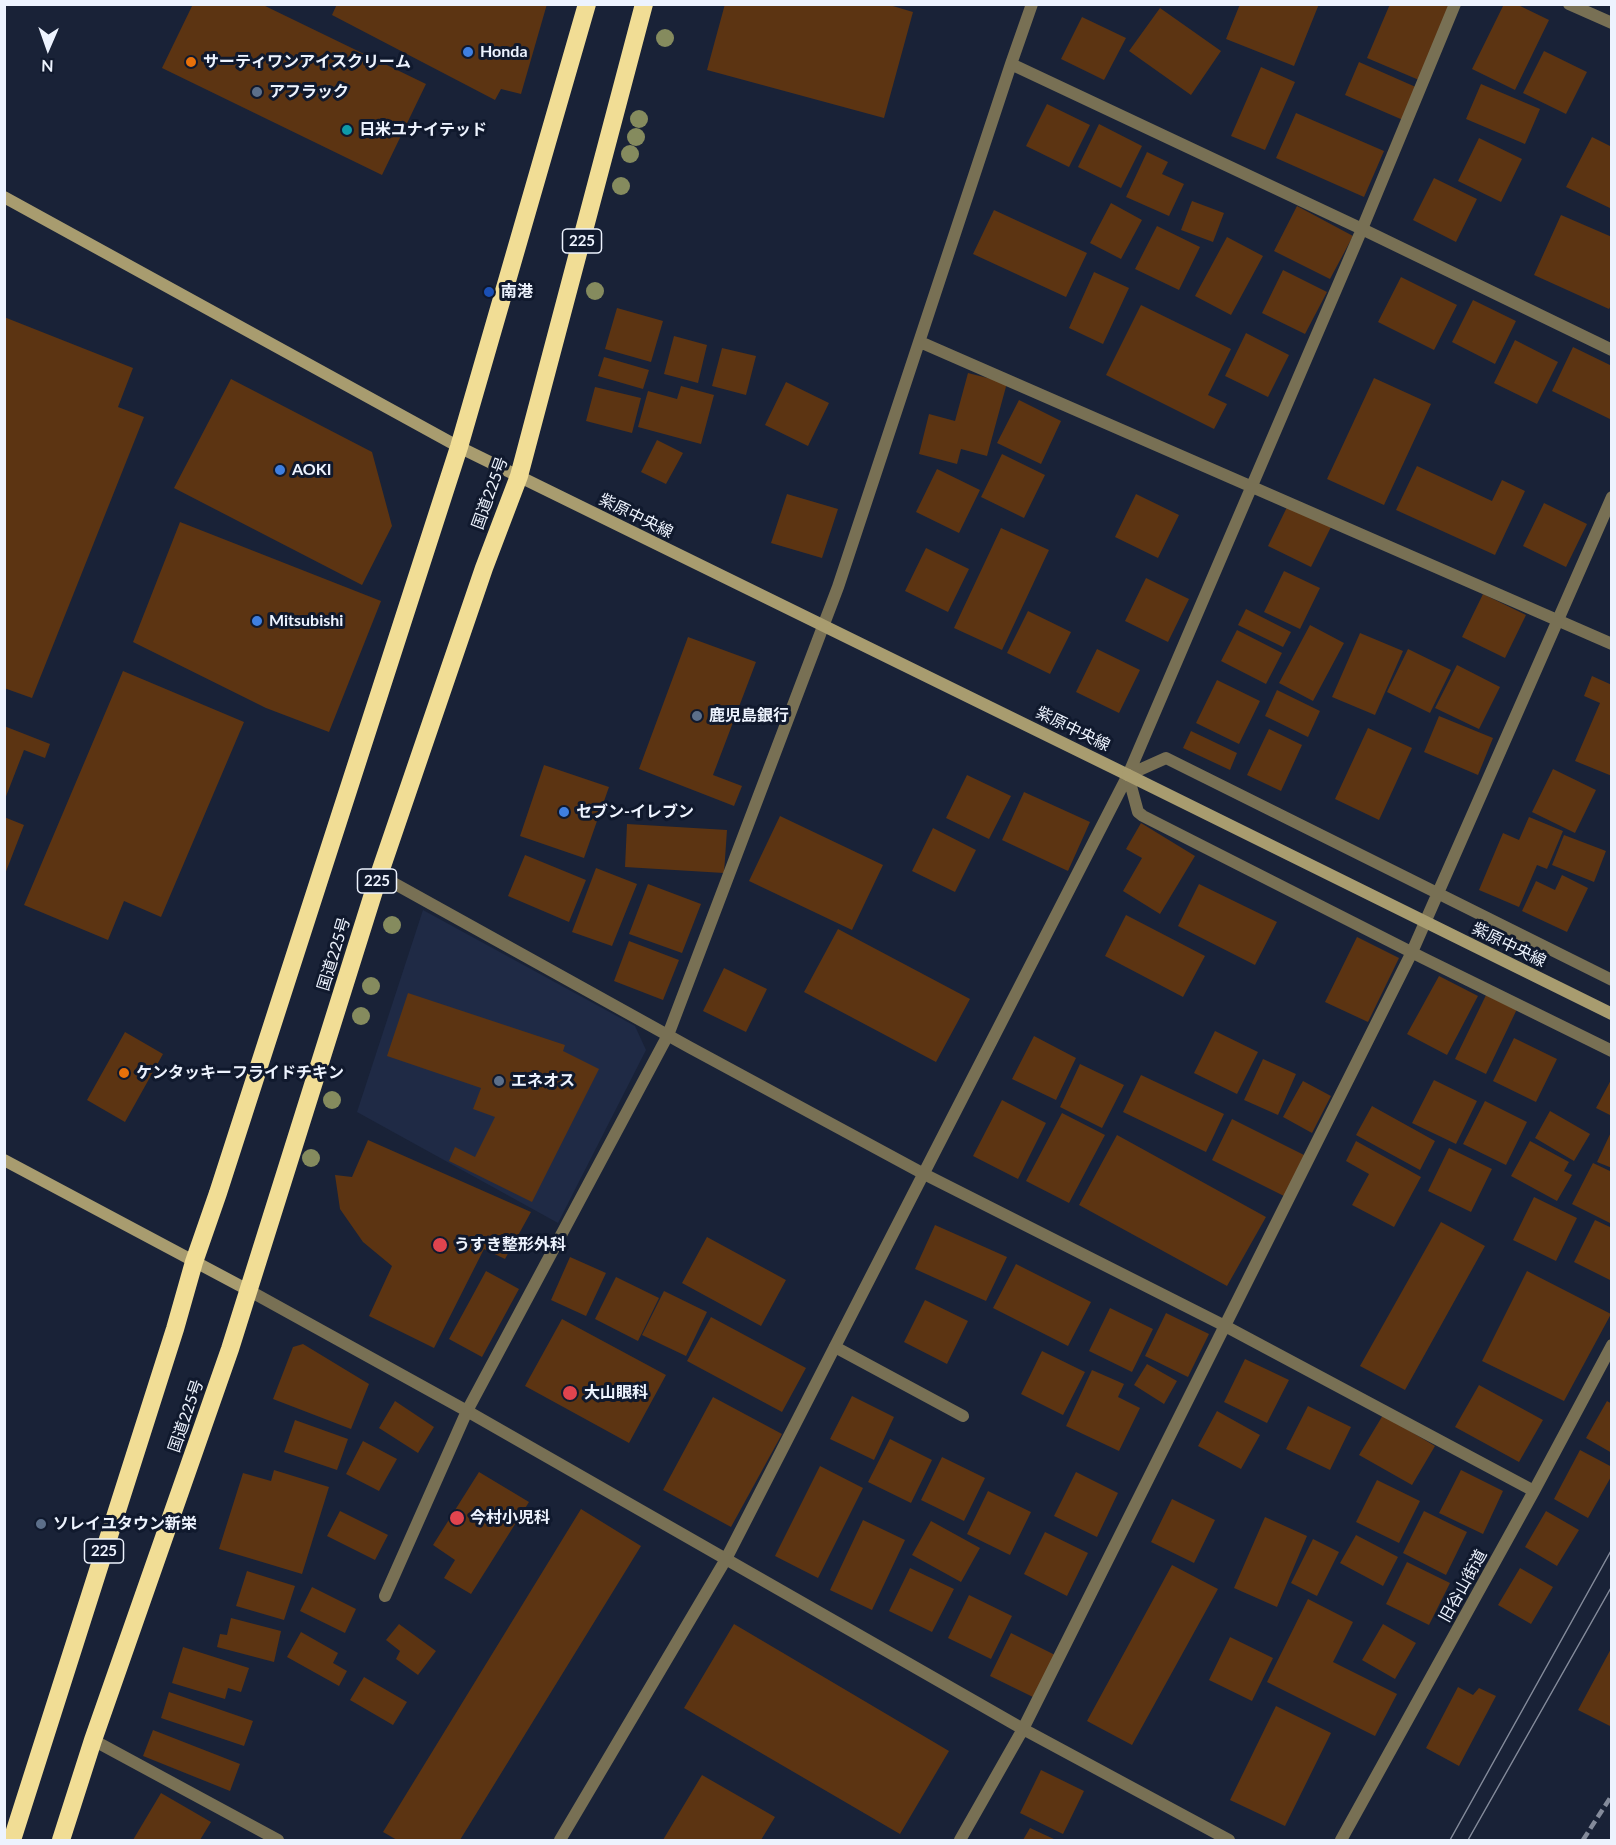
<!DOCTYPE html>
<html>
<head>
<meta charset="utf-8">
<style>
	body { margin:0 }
	#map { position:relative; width:1616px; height:1845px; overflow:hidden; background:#192237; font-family:Lato,sans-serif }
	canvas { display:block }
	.frame { position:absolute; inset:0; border:6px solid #edf3fe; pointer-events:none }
	.north { position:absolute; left:18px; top:18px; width:60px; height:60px; -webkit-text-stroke:4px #10192d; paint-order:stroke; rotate:182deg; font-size:16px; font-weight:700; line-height:24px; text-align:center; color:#edf3fe }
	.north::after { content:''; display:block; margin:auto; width:21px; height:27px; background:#edf3fe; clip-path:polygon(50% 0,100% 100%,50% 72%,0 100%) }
</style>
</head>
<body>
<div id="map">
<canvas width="1616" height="1845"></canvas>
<div class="frame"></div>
<div class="north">N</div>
</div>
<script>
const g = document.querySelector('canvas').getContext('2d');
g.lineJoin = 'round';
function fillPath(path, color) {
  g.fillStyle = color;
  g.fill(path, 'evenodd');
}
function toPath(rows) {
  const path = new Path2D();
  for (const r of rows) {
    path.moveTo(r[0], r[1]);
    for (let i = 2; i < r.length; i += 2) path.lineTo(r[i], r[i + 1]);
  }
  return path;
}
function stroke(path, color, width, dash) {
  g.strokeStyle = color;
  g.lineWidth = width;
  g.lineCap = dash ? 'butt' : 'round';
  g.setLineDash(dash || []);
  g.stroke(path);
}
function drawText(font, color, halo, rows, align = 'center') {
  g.font = font + ' Lato,"Noto Sans JP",sans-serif';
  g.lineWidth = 6;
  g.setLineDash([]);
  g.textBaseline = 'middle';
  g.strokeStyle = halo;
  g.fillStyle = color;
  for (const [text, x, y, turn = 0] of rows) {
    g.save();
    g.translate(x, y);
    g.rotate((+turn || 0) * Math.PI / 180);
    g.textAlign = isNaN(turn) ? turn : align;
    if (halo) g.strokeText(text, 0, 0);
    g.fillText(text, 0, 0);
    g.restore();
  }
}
const built = toPath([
	[423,910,635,1026,646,1050,558,1223,357,1112]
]);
const building = toPath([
	[193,4,261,4,426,84,382,175,162,68],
	[337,4,547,4,521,94,501,89,495,100,332,15],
	[725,4,886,4,913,12,884,118,707,70],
	[1240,4,1319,4,1294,66,1226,39],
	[1390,4,1452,4,1419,80,1367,58],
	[1504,4,1516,4,1549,20,1515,90,1472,69],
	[1160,8,1221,51,1191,95,1129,51],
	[1082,17,1126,38,1104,80,1061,59],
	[1544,51,1587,72,1566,114,1523,93],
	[1359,62,1418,88,1403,120,1345,95],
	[1261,67,1295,82,1265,150,1231,136],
	[1481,84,1540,109,1525,144,1466,119],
	[1047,104,1090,125,1069,167,1026,146],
	[1296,113,1384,151,1364,197,1276,158],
	[1099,124,1142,146,1121,188,1078,167],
	[1592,137,1612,147,1612,209,1566,187],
	[1479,138,1522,159,1501,202,1458,181],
	[1147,152,1168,162,1162,174,1184,184,1169,216,1126,197],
	[1434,178,1477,199,1456,242,1413,220],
	[1192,201,1224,213,1213,242,1181,230],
	[1111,203,1142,220,1121,259,1090,243],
	[1297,206,1353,236,1330,279,1274,251],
	[994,210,1087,253,1066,297,973,254],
	[1561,215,1612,237,1612,304,1609,309,1534,275],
	[1157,226,1200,247,1179,290,1135,269],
	[1227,237,1263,256,1231,315,1195,296],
	[1283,270,1327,292,1305,334,1262,313],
	[1094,272,1129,288,1103,344,1069,328],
	[1401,277,1457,305,1434,350,1378,322],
	[1473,300,1516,321,1495,364,1452,342],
	[1141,305,1231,349,1208,395,1227,404,1214,429,1106,375],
	[617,308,663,321,651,362,605,349],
	[4,317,133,368,118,407,144,417,32,698,4,688],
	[1246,333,1289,355,1268,397,1225,376],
	[674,336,707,345,698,383,664,374],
	[1515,340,1558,362,1537,404,1494,383],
	[1573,347,1612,366,1612,420,1552,391],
	[722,348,756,356,746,395,712,386],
	[604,357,649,370,643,389,598,376],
	[968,373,1007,383,987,456,961,449,957,464,919,454,929,414,955,421],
	[1374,378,1431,404,1384,505,1327,479],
	[231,379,372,452,392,526,362,585,174,488],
	[786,382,829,403,808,446,765,425],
	[681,386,714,395,701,444,638,427,648,391,677,399],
	[595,387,641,398,632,433,586,421],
	[1019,400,1061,421,1041,464,997,443],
	[657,440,683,453,666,484,641,472],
	[1002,454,1045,475,1024,518,981,497],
	[1417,466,1492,501,1502,480,1525,491,1495,555,1396,510],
	[937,469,980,490,959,533,916,512],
	[787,494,838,509,822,558,771,543],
	[1136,494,1179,515,1158,558,1115,537],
	[1289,503,1332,525,1311,567,1268,546],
	[1544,503,1587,524,1566,567,1523,546],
	[180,522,381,601,329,732,266,708,133,642],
	[1001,528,1049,550,1002,650,954,628],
	[926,548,969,569,948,612,905,591],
	[1284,571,1320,588,1300,629,1264,612],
	[1146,578,1189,599,1168,642,1125,621],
	[1483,594,1526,615,1505,658,1462,637],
	[1246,609,1291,632,1283,647,1238,625],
	[1028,611,1071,632,1050,674,1007,653],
	[1310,625,1344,643,1313,701,1279,683],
	[1237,630,1282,653,1266,684,1221,661],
	[1360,633,1403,651,1375,715,1332,697],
	[688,637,756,662,713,775,742,786,734,806,639,769],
	[1097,649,1140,670,1119,713,1076,692],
	[1408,649,1451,670,1430,713,1387,692],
	[1457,665,1500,687,1479,729,1435,708],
	[123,671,244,722,161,917,124,901,108,940,24,905],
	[1592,676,1612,685,1612,776,1575,761,1600,703,1584,696],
	[1217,680,1260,701,1239,744,1196,723],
	[1277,690,1320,711,1308,737,1265,716],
	[1439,716,1493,738,1478,775,1424,752],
	[4,726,50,744,45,758,24,750,5,799],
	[1368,728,1412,748,1379,820,1335,799],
	[1269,729,1302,745,1281,791,1247,775],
	[1191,731,1237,753,1230,770,1183,748],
	[544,765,609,787,584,858,520,836],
	[1553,769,1596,790,1575,833,1532,812],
	[967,775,1011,796,989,839,946,818],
	[1024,792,1090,822,1068,871,1002,840],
	[780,816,883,865,852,930,749,881],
	[4,817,24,825,5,874,4,874],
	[1529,817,1563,831,1547,869,1537,865,1519,907,1479,890,1503,833,1519,840],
	[1141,823,1195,856,1160,914,1123,891,1142,858,1126,849],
	[627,824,727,830,724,873,625,867],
	[933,828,976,850,955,892,912,871],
	[1564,835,1606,851,1594,882,1552,865],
	[525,855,586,880,569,922,508,896],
	[596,868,637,884,612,946,572,932],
	[1562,875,1588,888,1567,932,1522,911,1536,881,1555,890],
	[648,884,701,904,682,953,629,934],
	[1199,884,1277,922,1255,965,1178,926],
	[1126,915,1205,956,1183,997,1105,956],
	[838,929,970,999,936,1062,804,992],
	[1357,937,1399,958,1368,1022,1325,1002],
	[629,941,679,960,663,1000,614,981],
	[724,968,767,989,746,1032,703,1011],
	[1439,976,1478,996,1447,1055,1407,1034],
	[408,993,565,1045,563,1051,599,1069,532,1202,449,1161,455,1147,475,1157,495,1117,473,1109,481,1088,387,1056],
	[1487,993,1518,1007,1486,1074,1455,1059],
	[1215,1031,1258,1052,1237,1094,1194,1073],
	[125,1032,163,1054,125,1122,87,1100],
	[1034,1036,1076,1058,1056,1100,1012,1079],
	[1514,1038,1557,1059,1536,1102,1493,1081],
	[1263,1059,1296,1074,1278,1115,1244,1100],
	[1080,1064,1124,1085,1102,1128,1060,1107],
	[1141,1075,1224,1114,1206,1152,1123,1112],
	[1612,1078,1612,1116,1596,1108],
	[1434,1080,1477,1101,1456,1144,1412,1123],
	[1303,1081,1331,1096,1312,1133,1283,1117],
	[1002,1100,1046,1123,1018,1179,973,1156],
	[1485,1101,1527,1122,1506,1165,1463,1144],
	[1372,1106,1435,1141,1420,1170,1356,1135],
	[1550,1111,1590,1134,1574,1161,1535,1138],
	[1062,1113,1105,1135,1069,1203,1026,1181],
	[1232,1119,1306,1156,1286,1197,1212,1160],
	[1612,1130,1612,1168,1597,1162],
	[1117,1135,1266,1217,1227,1286,1079,1205],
	[368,1140,531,1212,505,1259,484,1249,434,1348,369,1316,392,1266,363,1242,340,1209,335,1175,352,1177],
	[1356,1141,1421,1177,1394,1227,1352,1205,1369,1174,1346,1161],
	[1530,1141,1569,1162,1564,1171,1572,1175,1557,1201,1511,1176],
	[1449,1148,1492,1169,1471,1212,1428,1191],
	[1593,1163,1612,1172,1612,1224,1572,1204],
	[1534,1197,1577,1218,1556,1261,1513,1240],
	[1595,1220,1612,1228,1612,1281,1574,1262],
	[1441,1222,1485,1246,1405,1390,1360,1366],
	[935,1225,1007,1257,986,1301,915,1269],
	[707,1237,786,1280,761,1326,682,1283],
	[570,1257,606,1273,586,1316,551,1300],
	[1016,1264,1091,1302,1068,1346,993,1308],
	[486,1271,519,1289,482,1357,449,1339],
	[1527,1271,1611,1314,1564,1401,1482,1361],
	[616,1277,659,1298,638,1341,595,1319],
	[664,1291,707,1312,686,1356,642,1335],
	[925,1300,968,1321,947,1364,904,1342],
	[1110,1308,1153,1329,1132,1372,1089,1351],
	[1166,1313,1209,1334,1188,1377,1145,1356],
	[711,1317,806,1368,782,1412,687,1361],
	[562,1319,666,1375,629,1443,525,1386],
	[303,1344,369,1384,351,1429,273,1399,293,1347],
	[1042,1351,1085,1372,1063,1415,1021,1394],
	[1245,1359,1289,1380,1267,1423,1224,1402],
	[1147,1364,1177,1381,1164,1404,1134,1385],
	[1092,1370,1124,1384,1118,1397,1140,1408,1119,1451,1066,1426],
	[1479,1385,1543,1420,1519,1462,1455,1427],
	[852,1396,894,1417,874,1460,830,1439],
	[713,1397,782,1434,731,1527,663,1490],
	[395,1401,434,1427,418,1453,379,1428],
	[1607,1401,1612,1404,1612,1453,1586,1438],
	[1308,1406,1351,1427,1330,1470,1286,1449],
	[1217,1411,1260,1435,1241,1469,1198,1446],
	[1383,1415,1435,1446,1412,1485,1359,1455],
	[295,1420,348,1439,337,1470,284,1452],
	[890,1439,932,1460,911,1503,868,1482],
	[363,1441,397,1459,379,1491,346,1474],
	[1580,1450,1612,1467,1612,1475,1588,1518,1554,1499],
	[942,1457,985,1478,964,1521,921,1500],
	[820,1466,863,1488,818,1578,775,1556],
	[274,1470,329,1487,302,1574,219,1549,243,1473,271,1481],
	[1461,1470,1503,1491,1483,1534,1439,1513],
	[479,1472,529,1502,471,1594,444,1578,455,1560,433,1545],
	[1076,1472,1118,1493,1097,1537,1054,1516],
	[1377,1480,1420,1501,1399,1543,1356,1522],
	[988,1491,1031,1512,1010,1555,967,1534],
	[1172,1499,1215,1520,1194,1563,1151,1542],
	[581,1509,641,1546,460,1840,397,1840,383,1832],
	[340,1511,388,1535,375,1560,327,1536],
	[1424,1511,1467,1532,1446,1575,1403,1553],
	[1546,1511,1579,1530,1557,1566,1525,1547],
	[1265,1517,1307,1536,1277,1607,1234,1588],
	[863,1520,905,1540,872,1610,830,1590],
	[931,1521,980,1548,961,1582,912,1555],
	[1045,1532,1088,1553,1067,1596,1024,1574],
	[1356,1535,1398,1557,1383,1586,1340,1563],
	[1313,1539,1339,1552,1317,1596,1291,1583],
	[1407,1562,1450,1583,1429,1625,1386,1604],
	[1172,1565,1218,1589,1132,1745,1087,1721],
	[910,1568,954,1589,932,1632,889,1611],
	[1520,1568,1553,1587,1531,1624,1498,1605],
	[247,1571,295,1586,284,1620,236,1606],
	[312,1587,356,1609,345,1633,300,1611],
	[969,1595,1012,1616,991,1659,948,1638],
	[1308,1599,1353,1622,1333,1662,1397,1694,1375,1736,1267,1682],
	[231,1618,281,1631,274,1662,217,1647,220,1634,227,1635],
	[399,1624,436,1651,418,1675,396,1659,400,1651,386,1640],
	[734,1624,949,1751,900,1834,684,1708],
	[1383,1624,1416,1643,1395,1679,1362,1660],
	[301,1632,338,1653,333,1663,347,1671,339,1686,287,1657],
	[1011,1633,1055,1655,1033,1697,990,1676],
	[1230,1637,1273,1658,1252,1701,1209,1680],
	[183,1647,249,1668,241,1692,228,1688,225,1699,172,1683],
	[1612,1647,1612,1727,1578,1710],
	[364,1677,407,1702,393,1725,350,1700],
	[1458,1687,1473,1695,1479,1688,1496,1696,1459,1766,1426,1748],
	[169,1692,253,1721,244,1746,161,1718],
	[1276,1706,1331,1733,1285,1826,1230,1800],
	[153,1730,240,1764,230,1791,143,1756],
	[1041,1770,1084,1791,1063,1834,1020,1813],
	[702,1775,775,1817,761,1840,663,1840],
	[161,1793,211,1822,200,1840,133,1840],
	[1030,1828,1056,1840,1023,1840]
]);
const lane = toPath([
	[835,1347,963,1416]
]);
const street = toPath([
	[1569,4,1612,23],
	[1011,64,1362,229,1612,350],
	[920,342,1612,644],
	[1128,775,1138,812,1143,816,1423,958,1612,1051],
	[1128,775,1166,758,1612,980],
	[379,875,689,1047,924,1174,1225,1326,1534,1491],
	[248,1290,467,1411,1023,1729,1229,1840],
	[385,1596,467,1411,668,1035,838,587,1011,64,1032,4],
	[93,1740,278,1840],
	[560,1840,726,1559,1128,775,1362,229,1455,4],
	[960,1840,1023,1729,1412,952,1612,497],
	[1341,1840,1534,1491,1612,1345]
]);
const secondary = toPath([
	[4,197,459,447,1128,775],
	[4,1160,248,1290]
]);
const highway = toPath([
	[12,1840,175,1329,194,1262,218,1193,459,447,587,4],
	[61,1840,93,1740,230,1349,379,875,484,568,519,476,644,4]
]);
const tram = toPath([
	[1450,1840,1612,1549],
	[1468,1840,1612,1586]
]);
const rail = toPath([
	[1583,1840,1612,1795]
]);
const secondaryBridge = toPath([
	[1128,775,1612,1014]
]);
const trees = [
	[665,38],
	[639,119],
	[636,137],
	[630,154],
	[621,186],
	[595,291],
	[392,925],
	[371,986],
	[361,1016],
	[332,1100],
	[311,1158]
];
const markers = [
	[468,52,6,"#3f7fe0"],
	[191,62,6,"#e8710a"],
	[257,92,6,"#5c6f8a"],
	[347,130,6,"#0f9aa8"],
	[489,292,6,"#1a4fb4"],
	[280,470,6,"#3f7fe0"],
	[257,621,6,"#3f7fe0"],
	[697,716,6,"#5c6f8a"],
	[564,812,6,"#3f7fe0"],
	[124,1073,6,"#e8710a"],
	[499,1081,6,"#5c6f8a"],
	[440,1245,8,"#e0444e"],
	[570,1393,8,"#e0444e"],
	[457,1518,8,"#e0444e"],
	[41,1524,6,"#5c6f8a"]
];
const shields = [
	[582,241,39],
	[377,881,39],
	[104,1551,39]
];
const shieldNames = [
	["225",582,241],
	["225",377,881],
	["225",104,1551]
];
const poiNames = [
	["Honda",480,52],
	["サーティワンアイスクリーム",203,62],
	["アフラック",269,92],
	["日米ユナイテッド",359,130],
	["南港",501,292],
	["AOKI",292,470],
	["Mitsubishi",269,621],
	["鹿児島銀行",709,716],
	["セブン-イレブン",576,812],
	["ケンタッキーフライドチキン",136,1073],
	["エネオス",511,1081],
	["うすき整形外科",454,1245],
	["大山眼科",584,1393],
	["今村小児科",470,1518],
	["ソレイユタウン新栄",53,1524]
];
const streetNames = [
	["国道225号",490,493,-70],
	["紫原中央線",636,516,26],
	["紫原中央線",1073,729,26],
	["紫原中央線",1509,945,26],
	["国道225号",334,954,-73],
	["国道225号",186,1416,-71],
	["旧谷山街道",1463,1586,-61]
];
fillPath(built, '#1f2a45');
fillPath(building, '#5c3412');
stroke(lane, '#787054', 12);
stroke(street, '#787054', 12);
stroke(secondary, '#a89c6f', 12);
stroke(highway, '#f1dd95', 18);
stroke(tram, '#848b9b', 1.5);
stroke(rail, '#848b9b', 4.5, [9, 4.5]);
stroke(secondaryBridge, '#a89c6f', 12);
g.fillStyle = '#858b5e';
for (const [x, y] of trees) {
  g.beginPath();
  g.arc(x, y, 9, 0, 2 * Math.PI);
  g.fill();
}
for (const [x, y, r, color] of markers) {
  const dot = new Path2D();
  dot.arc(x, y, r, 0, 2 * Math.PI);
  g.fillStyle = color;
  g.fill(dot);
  stroke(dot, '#10192d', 2);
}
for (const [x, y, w] of shields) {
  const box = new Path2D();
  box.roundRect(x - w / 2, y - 12, w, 24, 4.5);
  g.fillStyle = '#10192d';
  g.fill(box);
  stroke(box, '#edf3fe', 1.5);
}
drawText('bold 15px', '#edf3fe', null, shieldNames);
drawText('bold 16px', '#edf3fe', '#10192d', poiNames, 'left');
drawText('16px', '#edf3fe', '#10192d', streetNames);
</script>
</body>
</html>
